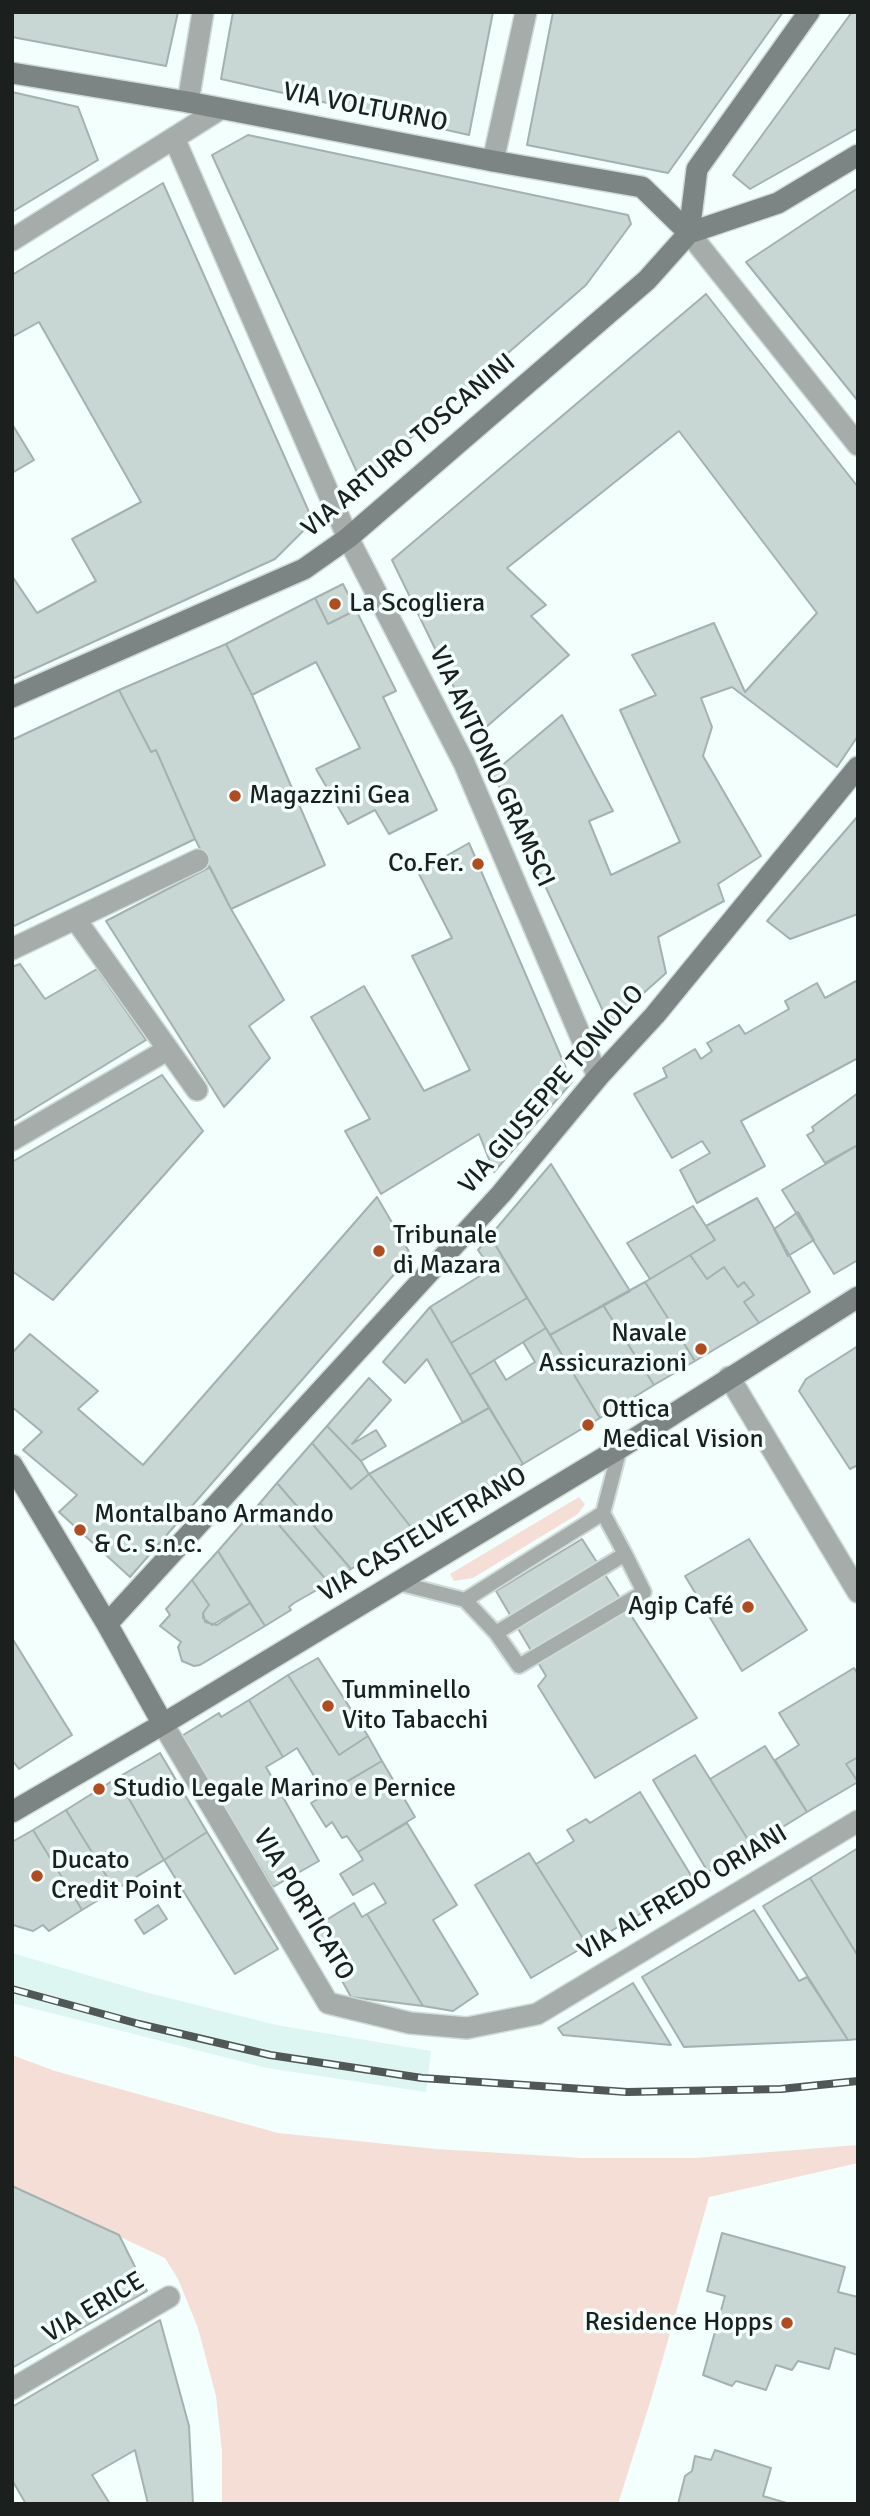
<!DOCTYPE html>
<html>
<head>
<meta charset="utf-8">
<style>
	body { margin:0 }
	#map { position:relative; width:870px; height:2516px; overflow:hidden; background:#f2fffc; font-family:Signika,sans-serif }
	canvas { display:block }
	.frame { position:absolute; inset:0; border:14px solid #1b201f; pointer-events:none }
</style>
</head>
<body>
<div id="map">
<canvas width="870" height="2516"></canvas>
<div class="frame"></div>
</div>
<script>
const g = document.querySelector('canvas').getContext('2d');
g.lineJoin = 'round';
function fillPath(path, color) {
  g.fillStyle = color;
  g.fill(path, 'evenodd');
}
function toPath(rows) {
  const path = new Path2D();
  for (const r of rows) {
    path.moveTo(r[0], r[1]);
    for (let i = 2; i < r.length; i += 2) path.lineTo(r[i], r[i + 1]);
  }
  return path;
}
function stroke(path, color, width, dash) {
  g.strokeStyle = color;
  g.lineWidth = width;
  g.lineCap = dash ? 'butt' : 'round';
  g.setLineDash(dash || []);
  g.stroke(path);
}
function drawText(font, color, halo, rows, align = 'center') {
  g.font = font + ' Signika,sans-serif';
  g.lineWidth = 7;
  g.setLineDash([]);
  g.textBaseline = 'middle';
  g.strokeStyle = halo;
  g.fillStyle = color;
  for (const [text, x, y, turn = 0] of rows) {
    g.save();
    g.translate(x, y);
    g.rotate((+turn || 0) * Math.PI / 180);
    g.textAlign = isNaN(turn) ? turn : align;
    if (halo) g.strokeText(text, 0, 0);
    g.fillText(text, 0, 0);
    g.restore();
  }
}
const built = toPath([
	[12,1953,145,1992,276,2025,431,2051,426,2092,267,2068,12,2003]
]);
const green = toPath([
	[579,1497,585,1504,578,1514,473,1578,454,1581,450,1574],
	[12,2055,55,2071,278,2133,436,2149,582,2158,696,2158,858,2145,858,2163,709,2197,652,2396,618,2504,222,2504,222,2451,216,2396,198,2328,178,2279,165,2258,12,2186]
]);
const building = toPath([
	[12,12,178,12,166,66,12,37,12,12],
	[233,12,493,12,469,135,221,79,233,12],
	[553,12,783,12,668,173,527,145,553,12],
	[852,12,858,12,858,128,750,189,733,175,852,12],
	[12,92,78,107,98,160,12,212,12,92],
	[248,135,628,215,631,224,586,285,361,481,212,155,248,135],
	[163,183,313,521,275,559,12,679,12,576,37,613,96,581,72,539,141,502,39,322,12,337,12,275,163,183],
	[858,188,858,401,746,262,858,188],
	[706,294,858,487,858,736,837,767,732,687,701,698,712,727,703,756,761,856,718,884,724,901,658,937,666,973,609,1024,493,773,562,715,613,811,589,821,611,875,680,842,620,710,656,695,632,655,714,623,745,692,817,613,679,431,507,568,546,605,531,616,569,655,477,735,392,560,706,294],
	[12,424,34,460,12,473,12,424],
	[343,584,356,610,328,624,315,598,343,584],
	[315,598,328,624,356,610,396,691,383,697,437,810,389,834,375,810,348,824,316,769,360,748,316,662,252,695,226,644,315,598],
	[226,644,252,695,325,865,231,909,195,839,156,750,151,752,119,690,226,644],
	[119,690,151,752,156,750,195,839,12,927,12,740,119,690],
	[858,816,858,914,790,939,767,921,858,816],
	[469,843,572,1082,494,1172,479,1134,381,1194,345,1131,370,1119,311,1017,364,986,424,1091,470,1070,412,956,452,938,418,872,469,843],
	[210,867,231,909,284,1000,249,1026,270,1058,224,1107,106,921,210,867],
	[20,964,45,999,97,969,146,1040,12,1122,12,967,20,964],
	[858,980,858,1058,741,1121,765,1166,697,1203,680,1170,710,1153,702,1141,672,1158,634,1094,667,1077,663,1068,695,1049,701,1059,712,1051,707,1043,739,1025,745,1034,789,1009,785,1001,817,983,825,998,858,980],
	[162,1075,203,1131,53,1300,12,1271,12,1162,162,1075],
	[858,1093,858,1145,825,1163,807,1135,814,1131,812,1127,858,1093],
	[858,1145,858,1260,834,1274,782,1190,858,1145],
	[551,1164,630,1291,550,1335,490,1236,551,1164],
	[377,1197,411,1255,130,1577,59,1512,77,1495,23,1450,42,1432,12,1407,12,1353,30,1334,98,1391,78,1409,143,1465,377,1197],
	[757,1198,810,1292,759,1323,744,1302,754,1295,744,1282,738,1287,724,1267,707,1279,690,1255,715,1240,706,1226,757,1198],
	[693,1206,715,1240,650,1279,627,1243,693,1206],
	[798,1212,814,1240,788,1256,774,1229,798,1212],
	[490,1236,527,1298,451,1343,430,1307,491,1269,478,1250,490,1236],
	[690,1255,707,1279,724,1267,738,1287,744,1282,754,1295,744,1302,759,1323,695,1361,645,1282,690,1255],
	[645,1282,695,1361,654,1385,603,1305,645,1282],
	[527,1298,546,1328,470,1375,451,1343,527,1298],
	[603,1305,654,1385,600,1418,550,1335,603,1305],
	[430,1307,489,1408,463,1423,427,1359,405,1383,383,1362,430,1307],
	[546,1328,600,1418,523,1464,470,1375,494,1360,506,1380,535,1362,523,1342,546,1328],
	[858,1346,858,1465,850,1469,799,1391,806,1379,858,1346],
	[369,1378,391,1400,352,1444,376,1430,386,1446,361,1461,327,1426,369,1378],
	[489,1408,523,1464,414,1531,369,1474,489,1408],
	[327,1426,361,1461,369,1474,351,1489,312,1443,327,1426],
	[312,1443,351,1489,369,1474,414,1531,351,1569,277,1483,312,1443],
	[277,1483,351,1569,329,1583,260,1503,277,1483],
	[260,1503,329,1583,294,1603,289,1607,291,1610,265,1626,218,1551,260,1503],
	[582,1539,697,1718,595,1778,538,1686,546,1676,496,1591,582,1539],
	[749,1539,807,1630,742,1671,685,1576,749,1539],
	[218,1551,250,1603,212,1625,203,1618,203,1613,209,1605,192,1580,218,1551],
	[192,1580,209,1605,203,1613,205,1622,217,1625,250,1603,265,1626,200,1665,194,1666,182,1661,178,1647,181,1642,160,1626,170,1615,166,1609,192,1580],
	[12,1638,72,1735,19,1769,12,1760,12,1638],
	[318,1658,368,1736,339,1755,288,1675,318,1658],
	[854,1668,858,1674,858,1757,846,1764,858,1782,807,1812,775,1760,799,1745,779,1713,854,1668],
	[288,1675,339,1755,368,1736,382,1761,325,1794,297,1748,283,1757,249,1700,288,1675],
	[249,1700,283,1757,266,1767,319,1861,273,1887,180,1737,219,1713,221,1717,249,1700],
	[765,1746,807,1812,752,1846,710,1779,765,1746],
	[160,1753,207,1832,164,1860,117,1778,160,1753],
	[695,1755,752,1846,708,1872,653,1780,695,1755],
	[858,1757,858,1782,846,1764,858,1757],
	[382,1761,415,1817,358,1852,347,1836,342,1838,332,1822,326,1827,311,1803,382,1761],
	[117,1778,164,1860,115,1890,66,1810,117,1778],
	[640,1792,695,1882,587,1945,536,1864,574,1841,567,1830,586,1819,590,1823,640,1792],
	[66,1810,115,1890,82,1910,33,1830,66,1810],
	[407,1823,457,1905,433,1920,478,1994,453,2011,423,2006,367,1914,386,1903,374,1883,353,1895,340,1874,363,1860,358,1852,407,1823],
	[33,1830,82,1910,49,1931,43,1925,33,1931,13,1925,12,1923,12,1842,33,1830],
	[207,1832,278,1949,235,1974,164,1860,207,1832],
	[858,1848,858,1956,810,1878,858,1848],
	[529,1853,587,1945,531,1978,475,1885,529,1853],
	[810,1878,858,1956,858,2039,848,2040,763,1906,810,1878],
	[354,1903,362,1917,367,1914,423,2006,351,1997,313,1928,354,1903],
	[158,1905,167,1919,144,1934,135,1920,158,1905],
	[754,1910,799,1981,807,1977,848,2040,684,2047,642,1977,754,1910],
	[633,1983,671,2045,563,2035,558,2028,633,1983],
	[12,2186,119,2235,147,2291,12,2368,12,2186],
	[722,2233,845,2267,838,2292,858,2297,858,2355,835,2348,829,2369,798,2361,792,2370,776,2365,766,2390,736,2381,732,2386,703,2375,725,2296,707,2291,722,2233],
	[160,2320,189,2426,193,2504,148,2504,135,2450,92,2475,110,2504,26,2504,12,2480,12,2407,160,2320],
	[715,2450,771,2468,763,2496,790,2504,678,2504,685,2476,692,2471,695,2456,711,2460,715,2450]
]);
const lane = toPath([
	[398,1583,465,1600,603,1513,620,1448],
	[465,1600,496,1633,625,1554,603,1513],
	[496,1633,519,1666,644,1592,625,1554]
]);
const street = toPath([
	[188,102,203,12],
	[174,138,348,538,464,763,598,1077],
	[493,161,526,12],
	[689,233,858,445],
	[12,240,220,109],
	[76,920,197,1090],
	[12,949,198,860],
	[12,1140,167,1050],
	[729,1377,858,1592],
	[163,1724,328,2003,410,2023,467,2028,537,2014,858,1821],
	[12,2389,169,2297]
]);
const secondary = toPath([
	[12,73,188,102,493,161,642,187,689,233],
	[689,233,697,169,809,12],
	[12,697,304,569,348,538,647,280,689,233,778,203,858,155],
	[12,1465,107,1624,163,1724],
	[107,1624,501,1194,598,1077,655,1015,858,767],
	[12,1812,163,1724,620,1448,858,1297]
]);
const rail = toPath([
	[12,1989,139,2024,270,2055,422,2078,627,2092,781,2089,858,2081]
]);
const markers = [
	[335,604,7,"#b14c1f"],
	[235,796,7,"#b14c1f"],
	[478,864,7,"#b14c1f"],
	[379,1251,7,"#b14c1f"],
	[701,1349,7,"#b14c1f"],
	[588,1425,7,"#b14c1f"],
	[80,1530,7,"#b14c1f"],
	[748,1607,7,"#b14c1f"],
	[328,1706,7,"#b14c1f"],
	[99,1789,7,"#b14c1f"],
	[37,1876,7,"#b14c1f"],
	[787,2323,7,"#b14c1f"]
];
const streetNames = [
	["VIA VOLTURNO",365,108,11],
	["VIA ARTURO TOSCANINI",409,446,-40],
	["VIA ANTONIO GRAMSCI",491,767,65],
	["VIA GIUSEPPE TONIOLO",552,1090,-49],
	["VIA CASTELVETRANO",423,1535,-31],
	["VIA ALFREDO ORIANI",683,1893,-31],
	["VIA PORTICATO",303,1905,59],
	["VIA ERICE",94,2308,-31]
];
const poiNames = [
	["La Scogliera",349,604],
	["Magazzini Gea",249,796],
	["Co.Fer.",464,864,"right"],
	["Tribunale",393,1236],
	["di Mazara",393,1266],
	["Navale",687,1334,"right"],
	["Assicurazioni",687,1364,"right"],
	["Ottica",602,1410],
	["Medical Vision",602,1440],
	["Montalbano Armando",94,1515],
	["& C. s.n.c.",94,1545],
	["Agip Café",734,1607,"right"],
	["Tumminello",342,1691],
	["Vito Tabacchi",342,1721],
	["Studio Legale Marino e Pernice",113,1789],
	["Ducato",51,1861],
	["Credit Point",51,1891],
	["Residence Hopps",773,2323,"right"]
];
fillPath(built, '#ddf6f2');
fillPath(green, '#f5ded5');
fillPath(building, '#c8d7d4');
stroke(building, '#a3b1af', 2);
stroke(lane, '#d0dbd9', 18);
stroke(street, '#d0dbd9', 24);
stroke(secondary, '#d0dbd9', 24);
stroke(lane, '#a5acaa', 14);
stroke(street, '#a5acaa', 21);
stroke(secondary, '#7c8583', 21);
stroke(rail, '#505755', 8);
stroke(rail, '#f2fffc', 5, [16]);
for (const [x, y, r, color] of markers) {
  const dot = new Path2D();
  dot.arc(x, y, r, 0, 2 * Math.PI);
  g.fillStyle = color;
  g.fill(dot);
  stroke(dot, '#f2fffc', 2.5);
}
drawText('26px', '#1b201f', '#f2fffc', streetNames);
drawText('26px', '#1b201f', '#f2fffc', poiNames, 'left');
</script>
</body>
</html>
